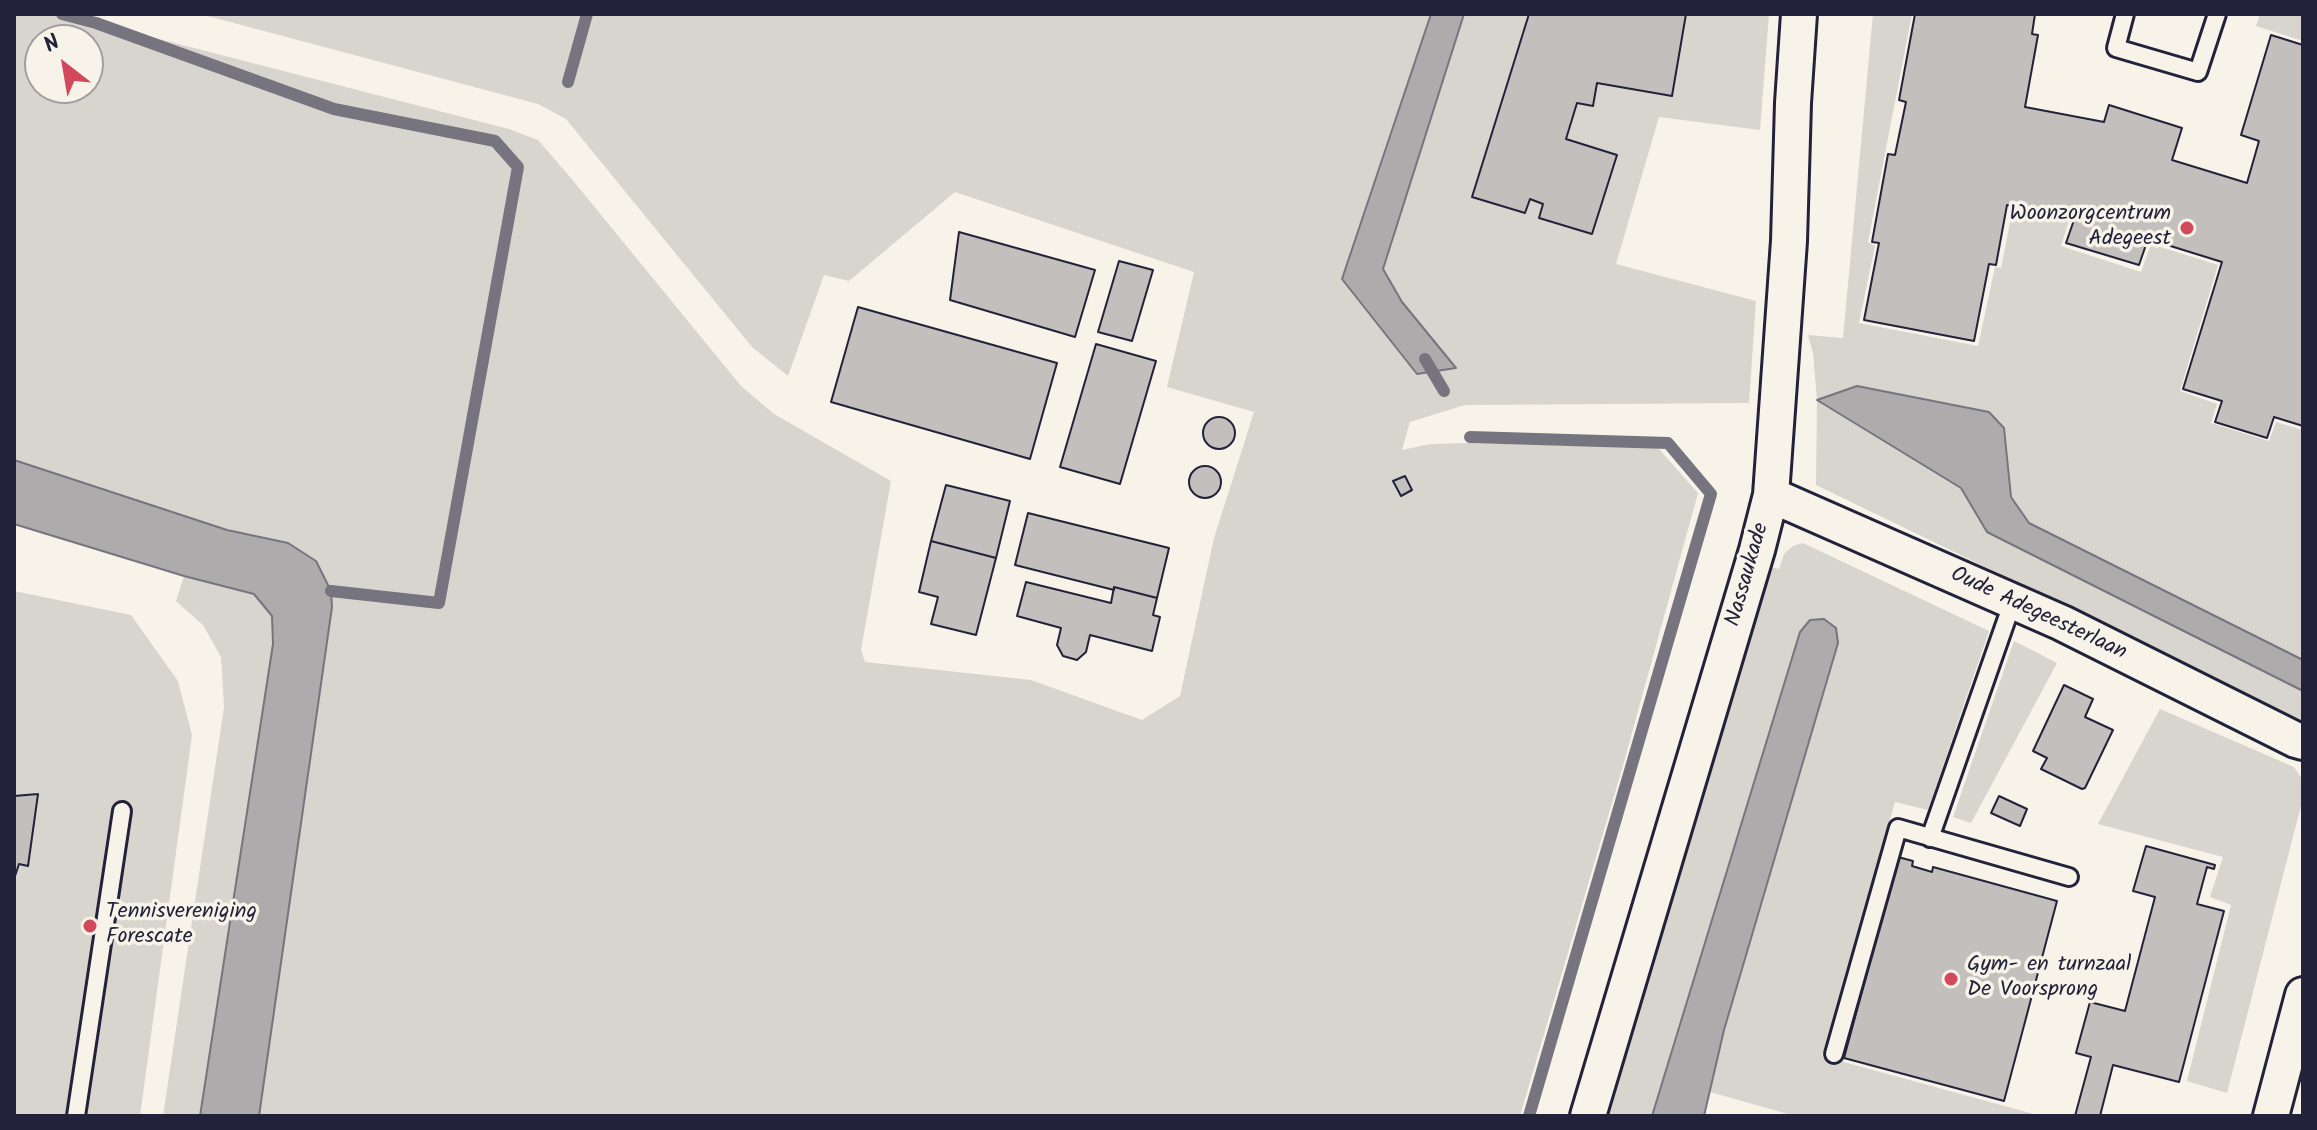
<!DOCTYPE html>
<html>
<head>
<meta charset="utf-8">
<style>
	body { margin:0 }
	#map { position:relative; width:2317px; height:1130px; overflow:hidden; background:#f7f3e8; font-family:Kalam,sans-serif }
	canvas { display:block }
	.frame { position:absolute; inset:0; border:16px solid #22223b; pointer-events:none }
	.north { position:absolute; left:24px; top:24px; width:80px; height:80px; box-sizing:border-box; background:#f7f3e8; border:2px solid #a29fa3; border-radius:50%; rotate:329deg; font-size:22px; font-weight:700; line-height:32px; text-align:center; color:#22223b }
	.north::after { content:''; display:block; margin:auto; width:28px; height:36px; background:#d1495b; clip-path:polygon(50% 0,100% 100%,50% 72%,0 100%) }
</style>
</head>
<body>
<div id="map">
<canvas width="2317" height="1130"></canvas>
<div class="frame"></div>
<div class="north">N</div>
</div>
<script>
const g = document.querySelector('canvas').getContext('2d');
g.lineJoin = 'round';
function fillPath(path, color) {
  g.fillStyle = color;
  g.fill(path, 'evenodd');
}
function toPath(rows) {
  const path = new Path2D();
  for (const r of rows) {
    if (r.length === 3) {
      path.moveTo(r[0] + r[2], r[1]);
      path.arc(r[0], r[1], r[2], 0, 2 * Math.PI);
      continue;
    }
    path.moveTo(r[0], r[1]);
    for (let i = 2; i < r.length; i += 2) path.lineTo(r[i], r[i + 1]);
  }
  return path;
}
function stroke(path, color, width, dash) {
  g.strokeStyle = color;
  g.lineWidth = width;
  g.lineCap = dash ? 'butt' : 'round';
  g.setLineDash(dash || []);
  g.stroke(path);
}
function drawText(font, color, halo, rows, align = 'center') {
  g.font = font + ' Kalam,sans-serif';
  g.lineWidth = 7;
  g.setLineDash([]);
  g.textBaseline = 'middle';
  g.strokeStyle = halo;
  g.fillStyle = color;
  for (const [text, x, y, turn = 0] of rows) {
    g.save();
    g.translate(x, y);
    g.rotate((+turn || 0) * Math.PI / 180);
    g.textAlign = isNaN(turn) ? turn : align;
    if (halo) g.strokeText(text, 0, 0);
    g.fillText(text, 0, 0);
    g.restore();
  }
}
const green = toPath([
	[14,14,62,14,509,129,538,140,570,177,741,386,774,414,891,481,861,650,865,662,1031,680,1142,720,1180,696,1214,538,1254,412,1167,387,1194,272,955,192,849,281,824,275,788,376,752,347,566,119,538,104,200,14,1431,14,1342,279,1418,374,1455,367,1402,302,1383,269,1464,14,1769,14,1760,130,1659,117,1616,264,1756,301,1749,403,1465,405,1410,422,1402,450,1430,444,1470,443,1658,448,1698,493,1624,762,1520,1116,259,1116,332,599,288,543,227,530,14,460],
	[40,40,88,40,88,88,40,88],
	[1873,14,1912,14,1868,242,1875,246,1859,323,1978,346,1995,267,2001,268,2012,212,2069,220,2061,246,2141,272,2151,244,2218,265,2180,391,2217,404,2211,423,2269,441,2276,422,2303,430,2303,660,2029,523,2011,497,2004,428,1857,386,1818,401,1961,488,1987,532,2303,691,2303,721,1816,485,1817,400,1813,353,1808,335,1843,338],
	[2260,14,2303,14,2303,41,2256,26],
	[1803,543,1989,631,1928,810,1895,802,1822,1056,2041,1116,1795,1116,1710,1092,1724,1030,1838,643,1810,620,1800,633,1652,1116,1605,1116,1767,566,1779,569,1784,554,1793,546],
	[184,576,254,594,272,616,273,644,200,1116,163,1116,224,707,221,657,203,625,176,601],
	[14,591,131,615,178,681,192,735,140,1116,14,1116],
	[2014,641,2057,663,1971,823,1953,817],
	[2160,709,2294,767,2303,781,2303,798,2227,1093,2187,1081,2231,905,2210,897,2223,857,2098,824]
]);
const water = toPath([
	[1431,14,1464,14,1383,269,1402,302,1456,368,1417,374,1342,279,1431,14],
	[1857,386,1989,412,2004,428,2011,497,2029,523,2303,660,2303,691,1987,532,1961,488,1817,400,1857,386],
	[14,460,227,530,288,543,316,561,331,591,332,607,259,1116,200,1116,273,644,272,616,254,594,184,576,14,524,14,460],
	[1824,619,1836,628,1838,643,1724,1030,1704,1116,1652,1116,1800,632,1810,620,1824,619]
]);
const stream = toPath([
	[62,14,96,23,334,109,495,141,518,167,439,603,331,591],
	[568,82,587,14],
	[1425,359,1444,391],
	[1470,437,1668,443,1711,494,1529,1116]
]);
const building = toPath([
	[1529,14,1686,14,1672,96,1597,83,1593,106,1577,103,1566,139,1617,155,1592,234,1539,218,1543,204,1530,199,1525,213,1472,197,1529,14],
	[1915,14,2035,14,2032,34,2038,35,2025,107,2104,122,2109,105,2182,128,2172,160,2247,183,2259,141,2241,135,2271,35,2303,45,2303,426,2274,417,2267,438,2215,422,2222,401,2183,389,2222,262,2148,239,2139,265,2066,243,2075,217,2007,205,1996,265,1989,264,1974,341,1864,320,1879,243,1872,242,1888,154,1895,155,1906,102,1899,100,1915,14],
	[959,232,1095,270,1075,337,950,300,959,232],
	[1119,261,1153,270,1132,341,1098,332,1119,261],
	[858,307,1057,363,1030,459,831,402,858,307],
	[1096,344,1156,361,1120,484,1060,467,1096,344],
	[1219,433,16],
	[1205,482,16],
	[1405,476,1412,490,1401,496,1393,481,1405,476],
	[946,485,1010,501,996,558,931,541,946,485],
	[1028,513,1169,548,1157,598,1114,587,1114,590,1015,565,1028,513],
	[931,541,996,558,976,635,931,624,938,597,919,592,931,541],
	[1026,582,1111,603,1114,587,1157,598,1153,615,1160,617,1152,651,1090,635,1086,652,1077,660,1063,656,1057,645,1061,628,1017,616,1026,582],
	[2064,685,2093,699,2085,717,2113,730,2085,788,2082,789,2041,769,2047,758,2033,751,2064,685],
	[38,794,28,866,19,864,15,876,14,796,38,794],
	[1999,796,2027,809,2020,826,1991,813,1999,796],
	[2146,846,2215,865,2214,869,2207,867,2197,904,2224,911,2179,1082,2113,1065,2100,1116,2075,1116,2091,1057,2076,1053,2090,1002,2125,1011,2155,897,2133,891,2146,846],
	[1898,857,1913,861,1912,866,1932,872,1933,867,2057,901,2004,1101,1844,1058,1898,857]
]);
const lane = toPath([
	[2125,14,2116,48,2198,72,2217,14],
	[1930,838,2013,601],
	[1834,1054,1898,828,2069,877],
	[76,1116,122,811]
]);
const street = toPath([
	[1771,495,2062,623,2296,740,2303,742],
	[1588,1116,1757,550,1771,495,1789,241,1793,103,1799,14],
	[2271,1116,2303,995]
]);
const markers = [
	[2187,228,8,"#d1495b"],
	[90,926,8,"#d1495b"],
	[1951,979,8,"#d1495b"]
];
const poiNames = [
	["Woonzorgcentrum",2171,215,"right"],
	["Adegeest",2171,240,"right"],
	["Tennisvereniging",106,913],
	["Forescate",106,938],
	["Gym- en turnzaal",1967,966],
	["De Voorsprong",1967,991]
];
const streetNames = [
	["Nassaukade",1749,575,-74],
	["Oude Adegeesterlaan",2038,615,25]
];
fillPath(green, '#d8d5cf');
fillPath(water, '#aeabad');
stroke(water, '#76747f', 2);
stroke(stream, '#76747f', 12);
fillPath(building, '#c2bfbd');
stroke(building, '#22223b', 2);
stroke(lane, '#22223b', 22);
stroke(street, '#22223b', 40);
stroke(lane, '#f7f3e8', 16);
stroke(street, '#f7f3e8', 34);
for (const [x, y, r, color] of markers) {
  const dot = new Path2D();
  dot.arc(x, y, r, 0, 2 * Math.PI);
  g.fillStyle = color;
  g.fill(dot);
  stroke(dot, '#f7f3e8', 3);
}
drawText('22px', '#22223b', '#f7f3e8', poiNames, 'left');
drawText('22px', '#22223b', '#f7f3e8', streetNames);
</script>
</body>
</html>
